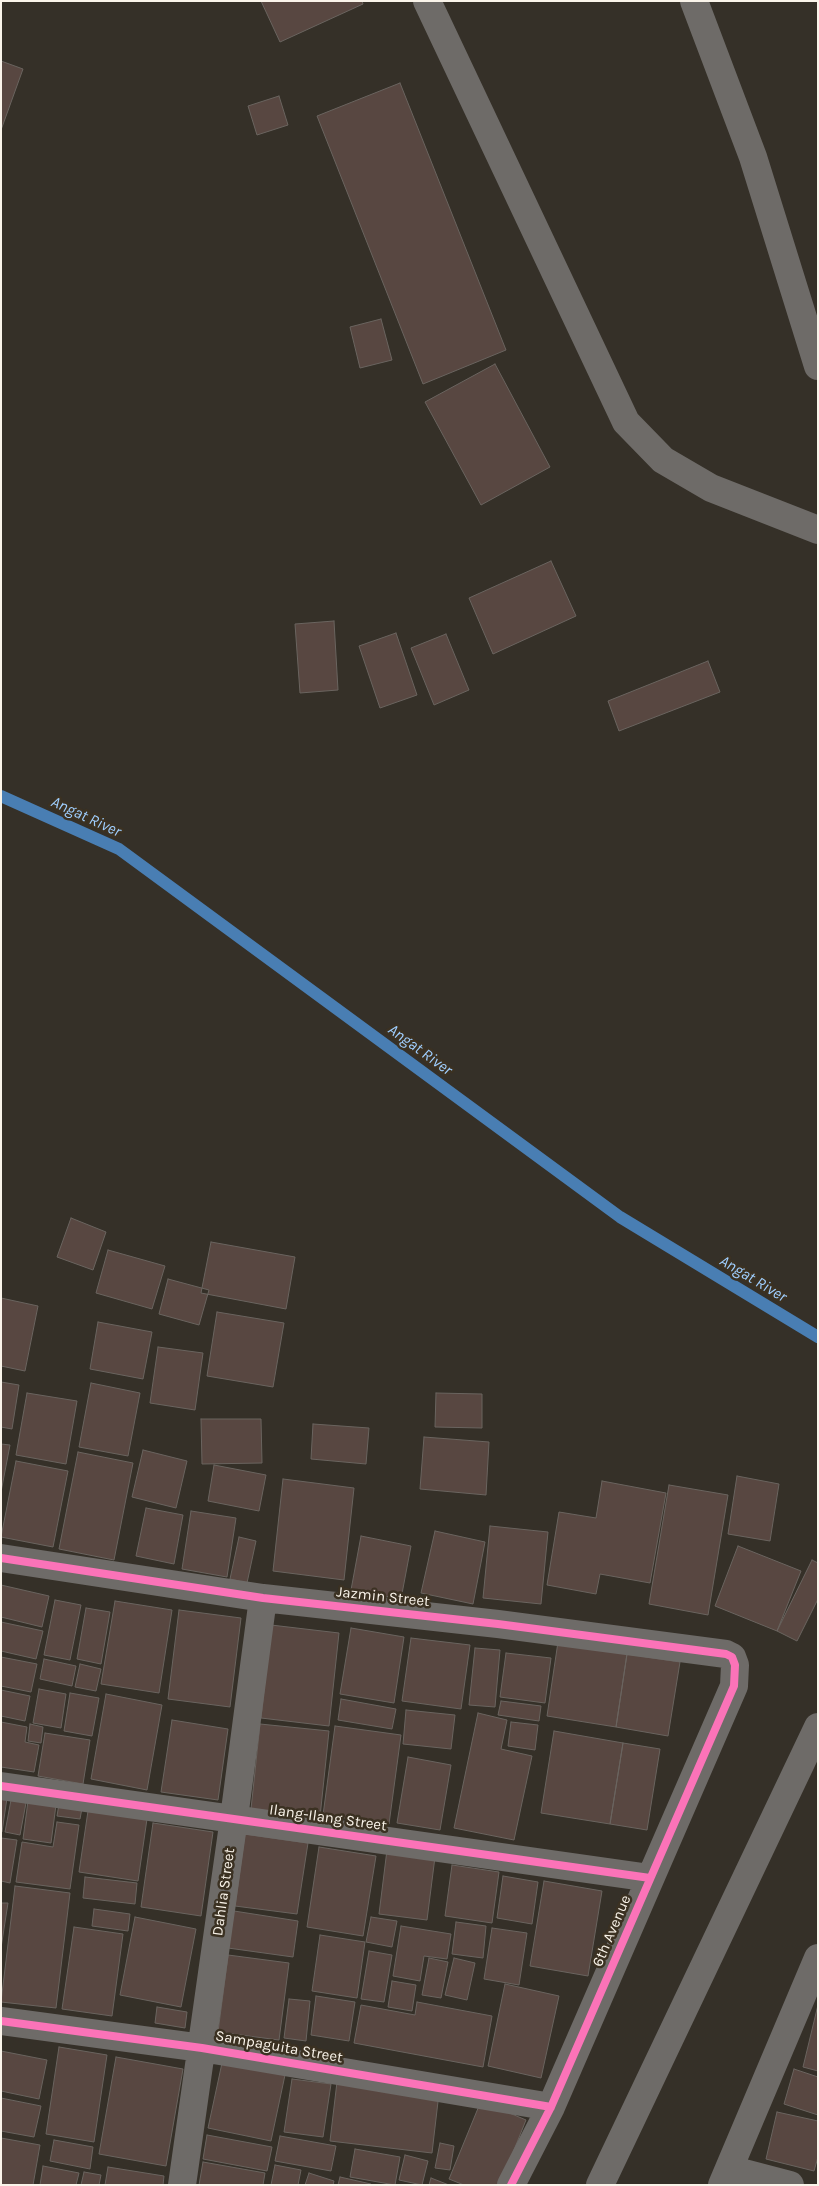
<!DOCTYPE html>
<html>
<head>
<meta charset="utf-8">
<style>
	body { margin:0 }
	#map { position:relative; width:819px; height:2186px; overflow:hidden; background:#353028; font-family:Karla,sans-serif }
	canvas { display:block }
	.frame { position:absolute; inset:0; border:2px solid #faf4ea; pointer-events:none }
</style>
</head>
<body>
<div id="map">
<canvas width="819" height="2186"></canvas>
<div class="frame"></div>
</div>
<script>
const g = document.querySelector('canvas').getContext('2d');
g.lineJoin = 'round';
function toPath(rows) {
  const path = new Path2D();
  for (const r of rows) {
    path.moveTo(r[0], r[1]);
    for (let i = 2; i < r.length; i += 2) path.lineTo(r[i], r[i + 1]);
  }
  return path;
}
function stroke(path, color, width, dash) {
  g.strokeStyle = color;
  g.lineWidth = width;
  g.lineCap = dash ? 'butt' : 'round';
  g.setLineDash(dash || []);
  g.stroke(path);
}
function fillPath(path, color) {
  g.fillStyle = color;
  g.fill(path, 'evenodd');
}
function drawText(font, color, halo, rows, align = 'center') {
  g.font = font + ' Karla,sans-serif';
  g.lineWidth = 5;
  g.setLineDash([]);
  g.textBaseline = 'middle';
  g.strokeStyle = halo;
  g.fillStyle = color;
  for (const [text, x, y, turn = 0] of rows) {
    g.save();
    g.translate(x, y);
    g.rotate((+turn || 0) * Math.PI / 180);
    g.textAlign = isNaN(turn) ? turn : align;
    if (halo) g.strokeText(text, 0, 0);
    g.fillText(text, 0, 0);
    g.restore();
  }
}
const stream = toPath([
	[1,796,119,849,620,1217,818,1337]
]);
const building = toPath([
	[261,1,362,1,363,4,280,42,261,1],
	[1,61,23,69,1,130,1,61],
	[400,83,506,350,423,384,317,116,400,83],
	[279,96,288,125,257,135,248,106,279,96],
	[381,319,392,360,360,368,350,327,381,319],
	[495,364,550,467,481,505,425,402,495,364],
	[551,561,576,616,493,654,469,598,551,561],
	[334,621,338,690,300,693,295,624,334,621],
	[396,633,417,695,380,708,359,646,396,633],
	[446,634,469,690,434,705,411,648,446,634],
	[708,661,720,692,619,731,608,701,708,661],
	[71,1218,106,1232,93,1270,57,1257,71,1218],
	[211,1242,295,1257,286,1309,201,1293,211,1242],
	[108,1250,165,1266,152,1309,96,1293,108,1250],
	[168,1279,209,1290,199,1325,159,1314,168,1279],
	[1,1298,38,1306,25,1371,1,1366,1,1298],
	[217,1312,284,1323,273,1387,207,1376,217,1312],
	[98,1322,152,1332,143,1379,90,1369,98,1322],
	[158,1347,203,1353,195,1410,150,1403,158,1347],
	[1,1382,19,1385,12,1429,1,1427,1,1382],
	[91,1383,140,1393,128,1456,79,1447,91,1383],
	[27,1393,77,1401,66,1464,16,1455,27,1393],
	[436,1393,482,1394,482,1428,435,1427,436,1393],
	[201,1419,261,1419,262,1463,202,1464,201,1419],
	[313,1424,369,1428,366,1464,311,1459,313,1424],
	[424,1437,489,1442,486,1495,420,1489,424,1437],
	[1,1444,10,1445,1,1492,1,1444],
	[143,1450,187,1461,176,1508,132,1497,143,1450],
	[78,1452,133,1463,114,1560,59,1549,78,1452],
	[16,1461,68,1471,53,1547,1,1537,16,1461],
	[214,1465,266,1475,259,1511,208,1501,214,1465],
	[737,1476,779,1484,770,1541,728,1534,737,1476],
	[283,1479,354,1488,344,1580,273,1571,283,1479],
	[602,1481,666,1493,650,1583,600,1574,596,1594,547,1585,559,1512,596,1518,602,1481],
	[669,1485,728,1495,708,1615,649,1604,669,1485],
	[146,1508,183,1515,174,1564,136,1556,146,1508],
	[191,1511,236,1518,227,1577,182,1569,191,1511],
	[490,1526,548,1532,541,1604,483,1598,490,1526],
	[435,1531,485,1542,473,1604,421,1593,435,1531],
	[361,1536,411,1546,401,1599,351,1590,361,1536],
	[239,1537,256,1541,247,1583,230,1579,239,1537],
	[738,1546,801,1571,777,1631,715,1606,738,1546],
	[812,1560,818,1563,818,1599,797,1641,777,1631,812,1560],
	[1,1585,49,1596,42,1627,1,1617,1,1585],
	[55,1600,81,1605,70,1660,44,1655,55,1600],
	[115,1601,172,1610,159,1693,101,1684,115,1601],
	[86,1608,110,1612,101,1664,77,1659,86,1608],
	[179,1610,241,1618,230,1707,168,1699,179,1610],
	[1,1622,43,1631,36,1659,1,1651,1,1622],
	[271,1625,339,1633,329,1726,261,1718,271,1625],
	[351,1628,404,1637,394,1703,340,1694,351,1628],
	[411,1638,470,1645,461,1709,402,1701,411,1638],
	[558,1642,627,1654,616,1727,547,1716,558,1642],
	[475,1648,500,1650,495,1707,469,1705,475,1648],
	[506,1653,551,1658,545,1703,500,1697,506,1653],
	[627,1654,680,1662,668,1736,616,1727,627,1654],
	[1,1657,37,1664,31,1692,1,1686,1,1657],
	[44,1659,76,1666,72,1686,40,1679,44,1659],
	[80,1664,101,1669,96,1691,75,1687,80,1664],
	[39,1689,66,1694,61,1728,33,1723,39,1689],
	[1,1690,30,1696,25,1721,1,1716,1,1690],
	[70,1693,99,1698,92,1736,64,1731,70,1693],
	[106,1694,162,1705,147,1790,91,1779,106,1694],
	[341,1699,396,1709,392,1729,338,1720,341,1699],
	[501,1701,541,1706,539,1721,498,1715,501,1701],
	[406,1710,455,1715,451,1749,403,1744,406,1710],
	[478,1713,507,1720,501,1749,532,1756,514,1840,454,1828,478,1713],
	[172,1720,228,1729,218,1800,161,1792,172,1720],
	[1,1722,27,1727,25,1742,39,1745,34,1772,1,1767,1,1722],
	[511,1722,538,1725,535,1750,508,1746,511,1722],
	[30,1724,43,1727,41,1743,28,1741,30,1724],
	[260,1724,329,1731,320,1817,251,1809,260,1724],
	[335,1726,401,1735,389,1824,323,1815,335,1726],
	[554,1731,623,1743,610,1824,541,1813,554,1731],
	[45,1733,90,1740,83,1784,38,1776,45,1733],
	[623,1743,660,1749,647,1830,610,1824,623,1743],
	[408,1757,451,1765,440,1830,397,1823,408,1757],
	[1,1797,7,1798,2,1832,1,1832,1,1797],
	[11,1800,26,1803,20,1835,5,1832,11,1800],
	[28,1801,56,1805,51,1843,23,1839,28,1801],
	[59,1804,82,1808,80,1819,57,1816,59,1804],
	[88,1811,147,1819,138,1881,79,1872,88,1811],
	[57,1822,79,1825,70,1889,16,1882,22,1842,53,1847,57,1822],
	[153,1823,213,1832,201,1916,141,1907,153,1823],
	[245,1834,308,1843,297,1914,235,1906,245,1834],
	[1,1838,17,1840,10,1883,1,1881,1,1838],
	[319,1847,376,1856,363,1936,307,1927,319,1847],
	[387,1850,435,1857,427,1920,379,1914,387,1850],
	[452,1865,499,1872,492,1923,445,1916,452,1865],
	[503,1876,538,1882,532,1924,497,1918,503,1876],
	[85,1877,137,1883,135,1904,83,1898,85,1877],
	[544,1881,602,1891,588,1976,530,1966,544,1881],
	[15,1886,70,1893,56,2008,1,2002,15,1886],
	[1,1903,8,1903,1,1948,1,1903],
	[94,1909,130,1914,128,1931,92,1926,94,1909],
	[234,1911,298,1921,293,1957,228,1948,234,1911],
	[135,1917,196,1929,181,2007,120,1995,135,1917],
	[371,1917,397,1921,392,1947,366,1942,371,1917],
	[456,1922,486,1926,483,1958,452,1954,456,1922],
	[401,1926,451,1934,447,1959,424,1956,420,1981,393,1976,401,1926],
	[74,1927,123,1934,112,2016,62,2009,74,1927],
	[492,1928,527,1933,519,1985,484,1979,492,1928],
	[320,1935,365,1942,357,1998,312,1991,320,1935],
	[369,1951,392,1955,384,2002,361,1999,369,1951],
	[228,1955,289,1963,279,2040,218,2032,228,1955],
	[429,1958,448,1962,441,1998,422,1995,429,1958],
	[454,1958,475,1963,467,2000,445,1995,454,1958],
	[392,1981,416,1985,412,2011,388,2007,392,1981],
	[505,1984,559,1996,541,2078,488,2066,505,1984],
	[316,1996,355,2002,349,2041,311,2035,316,1996],
	[289,1999,310,2001,306,2041,284,2038,289,1999],
	[417,2002,492,2016,483,2067,354,2043,361,2005,415,2015,417,2002],
	[818,2005,818,2071,803,2067,818,2005],
	[157,2007,187,2012,185,2028,155,2023,157,2007],
	[59,2047,107,2055,94,2142,46,2134,59,2047],
	[1,2051,47,2060,39,2099,1,2091,1,2051],
	[116,2057,183,2069,166,2166,99,2154,116,2057],
	[222,2063,285,2075,271,2141,208,2128,222,2063],
	[794,2069,818,2077,818,2115,784,2104,794,2069],
	[292,2079,331,2084,323,2137,284,2132,292,2079],
	[337,2082,439,2093,432,2153,330,2141,337,2082],
	[1,2098,41,2106,34,2137,1,2131,1,2098],
	[481,2101,526,2120,500,2185,464,2185,449,2179,481,2101],
	[777,2112,818,2121,818,2157,814,2171,766,2159,777,2112],
	[207,2135,272,2147,267,2171,203,2159,207,2135],
	[280,2136,336,2146,331,2171,275,2161,280,2136],
	[1,2138,40,2145,33,2185,1,2185,1,2138],
	[54,2140,93,2147,90,2169,50,2161,54,2140],
	[440,2143,454,2146,450,2170,435,2168,440,2143],
	[355,2149,400,2157,395,2185,350,2177,355,2149],
	[405,2155,428,2161,422,2185,399,2180,405,2155],
	[203,2162,265,2173,263,2185,199,2185,203,2162],
	[275,2165,301,2170,298,2185,271,2185,275,2165],
	[43,2166,79,2173,76,2185,40,2185,43,2166],
	[108,2167,164,2176,163,2185,105,2185,108,2167],
	[84,2172,101,2175,99,2185,81,2185,84,2172],
	[309,2173,334,2181,333,2185,305,2185,309,2173],
	[340,2177,371,2184,371,2185,338,2185,340,2177],
	[431,2178,449,2185,429,2185,431,2178]
]);
const minor = toPath([
	[427,1,626,422,663,460,711,488,818,530],
	[694,1,753,157,818,366],
	[1,1558,263,1598,498,1624,726,1654,732,1657,735,1665,734,1686,551,2107,511,2185],
	[1,1786,650,1878],
	[1,2021,202,2048,551,2107],
	[729,2169,790,2185],
	[182,2185,234,1818,263,1598],
	[600,2185,818,1727],
	[722,2185,818,1958]
]);
const cycleway = toPath([
	[1,1558,263,1598,498,1624,726,1654,732,1657,735,1665,734,1686,551,2107,511,2185],
	[1,1786,650,1878],
	[1,2021,202,2048,551,2107]
]);
const streetNames = [
	["Jazmin Street",383,1597,6],
	["Ilang-Ilang Street",328,1818,8],
	["Dahlia Street",224,1892,-82],
	["6th Avenue",612,1931,-67],
	["Sampaguita Street",279,2047,10]
];
const waterNames = [
	["Angat River",86,817,25],
	["Angat River",420,1050,36],
	["Angat River",753,1279,31]
];
stroke(stream, '#497eb3', 12);
fillPath(building, '#584741');
stroke(building, '#6a645f', 1);
stroke(minor, '#6e6b68', 28);
stroke(cycleway, '#fb73b8', 8);
drawText('15px', '#faf4ea', '#3b3122', streetNames);
drawText('italic 16px', '#9fcefe', '#3b3122', waterNames);
</script>
</body>
</html>
